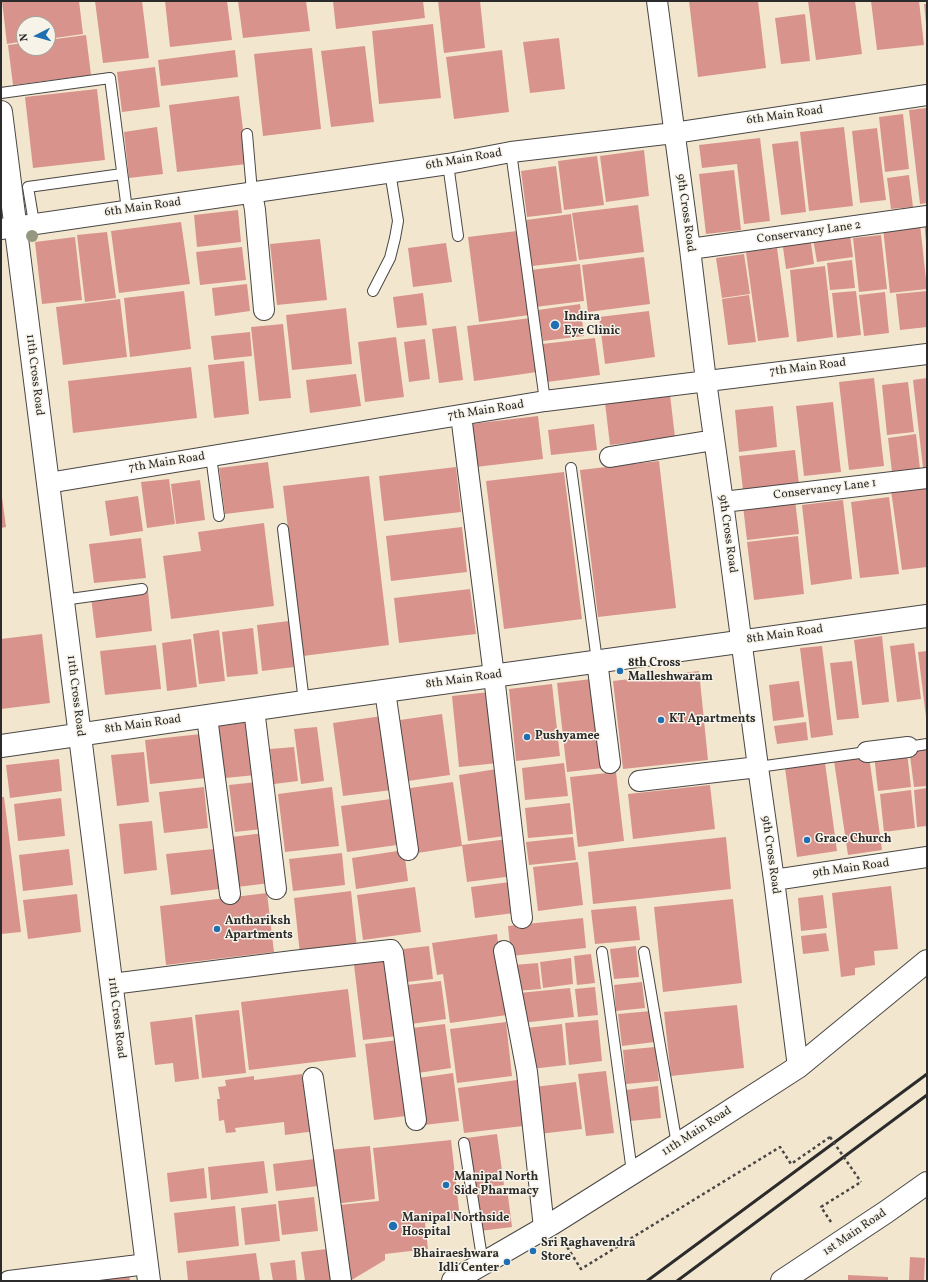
<!DOCTYPE html>
<html>
<head>
<meta charset="utf-8">
<style>
	body { margin:0 }
	#map { position:relative; width:928px; height:1282px; overflow:hidden; background:#f3e6cf; font-family:Vollkorn,serif }
	canvas { display:block }
	.frame { position:absolute; inset:0; border:2px solid #2b2b2b; pointer-events:none }
	.north { position:absolute; left:16px; top:16px; width:40px; height:40px; box-sizing:border-box; background:#f7f3e8; border:1px solid #a5a39c; border-radius:50%; rotate:264deg; font-size:11px; font-weight:700; line-height:16px; text-align:center; color:#2b2b2b }
	.north::after { content:''; display:block; margin:auto; width:14px; height:18px; background:#1f6fb2; clip-path:polygon(50% 0,100% 100%,50% 72%,0 100%) }
</style>
</head>
<body>
<div id="map">
<canvas width="928" height="1282"></canvas>
<div class="frame"></div>
<div class="north">N</div>
</div>
<script>
const g = document.querySelector('canvas').getContext('2d');
g.lineJoin = 'round';
function fillPath(path, color) {
  g.fillStyle = color;
  g.fill(path, 'evenodd');
}
function toPath(rows) {
  const path = new Path2D();
  for (const r of rows) {
    path.moveTo(r[0], r[1]);
    for (let i = 2; i < r.length; i += 2) path.lineTo(r[i], r[i + 1]);
  }
  return path;
}
function stroke(path, color, width, dash) {
  g.strokeStyle = color;
  g.lineWidth = width;
  g.lineCap = dash ? 'butt' : 'round';
  g.setLineDash(dash || []);
  g.stroke(path);
}
function drawText(font, color, halo, rows, align = 'center') {
  g.font = font + ' Vollkorn,serif';
  g.lineWidth = 3;
  g.setLineDash([]);
  g.textBaseline = 'middle';
  g.strokeStyle = halo;
  g.fillStyle = color;
  for (const [text, x, y, turn = 0] of rows) {
    g.save();
    g.translate(x, y);
    g.rotate((+turn || 0) * Math.PI / 180);
    g.textAlign = isNaN(turn) ? turn : align;
    if (halo) g.strokeText(text, 0, 0);
    g.fillText(text, 0, 0);
    g.restore();
  }
}
const building = toPath([
	[2,1,79,1,83,34,48,39,48,24,24,24,24,41,7,44],
	[95,1,142,1,149,58,103,63],
	[165,1,227,1,232,40,170,47],
	[238,1,306,1,310,31,243,38],
	[333,1,423,1,425,18,336,29],
	[438,1,480,1,485,48,444,53],
	[689,1,758,1,766,68,698,77],
	[808,1,855,1,862,54,816,60],
	[871,1,919,1,924,45,877,50],
	[924,4,927,4,927,23,926,23],
	[805,14,810,61,781,64,775,18],
	[433,24,441,98,379,104,372,31],
	[86,35,91,75,13,85,8,45,24,43,24,48,48,48,48,40],
	[559,38,565,89,530,93,523,42],
	[365,46,374,122,331,127,321,51],
	[312,48,321,129,263,136,254,54],
	[235,50,238,77,161,86,158,60],
	[502,50,509,112,454,119,446,57],
	[155,67,160,107,122,112,117,72],
	[97,89,105,160,33,168,25,97],
	[239,96,247,164,177,172,169,105],
	[927,108,927,203,920,204,909,110],
	[903,114,909,169,885,172,879,117],
	[157,127,163,174,129,178,124,132],
	[844,127,853,206,809,211,800,132],
	[877,128,886,200,860,203,852,131],
	[760,138,770,221,744,224,737,164,702,168,699,145],
	[798,141,806,212,781,215,772,144],
	[644,150,649,196,606,202,600,156],
	[597,156,604,205,564,210,558,161],
	[556,166,562,213,527,217,521,171],
	[734,170,741,230,706,234,699,174],
	[909,175,913,207,891,209,887,178],
	[638,205,644,252,579,260,572,213],
	[238,210,241,242,197,247,194,215],
	[571,214,577,261,532,266,526,220],
	[924,220,927,220,927,242,926,242],
	[181,222,190,284,119,293,111,231],
	[920,224,927,289,890,293,883,228],
	[849,228,853,257,817,262,812,233],
	[517,231,529,315,479,322,468,237],
	[107,232,116,298,85,302,77,235],
	[881,235,887,289,859,292,853,238],
	[810,236,814,264,786,269,782,240],
	[75,237,82,300,42,304,35,242],
	[320,239,327,300,277,305,270,244],
	[446,243,452,282,413,287,408,248],
	[242,247,246,280,200,285,196,252],
	[777,248,789,337,758,341,746,252],
	[744,254,750,294,722,298,716,258],
	[644,257,650,304,588,312,582,265],
	[852,260,855,288,830,290,827,263],
	[580,264,584,301,535,307,531,270],
	[825,266,833,337,797,342,790,270],
	[247,284,250,311,215,316,212,288],
	[184,291,191,349,130,357,124,298],
	[856,291,861,335,837,338,832,293],
	[927,291,927,327,900,330,896,294],
	[885,292,889,333,864,336,859,295],
	[423,293,427,325,397,328,393,297],
	[749,295,756,342,728,345,722,299],
	[120,299,127,357,63,365,56,307],
	[580,304,584,336,543,341,538,310],
	[346,308,352,364,292,370,286,315],
	[649,311,655,357,605,364,599,317],
	[531,318,537,372,474,381,467,326],
	[283,324,291,398,259,401,251,327],
	[456,326,463,380,439,383,432,329],
	[250,332,252,356,214,360,211,336],
	[396,337,404,397,365,402,358,342],
	[595,338,600,375,547,382,542,344],
	[425,339,430,379,409,382,404,342],
	[244,361,249,414,214,418,208,365],
	[191,367,197,418,73,433,68,381],
	[356,374,361,406,310,413,306,380],
	[874,378,884,466,849,470,839,382],
	[927,378,927,467,923,468,913,380],
	[908,382,914,432,887,435,882,385],
	[670,395,675,437,610,445,605,403],
	[833,402,841,472,804,476,796,406],
	[773,406,777,447,739,452,735,410],
	[538,416,543,459,476,467,471,424],
	[594,424,597,450,551,455,548,430],
	[916,434,920,469,892,472,888,438],
	[795,450,799,484,743,490,739,456],
	[659,461,676,608,598,617,580,470],
	[268,462,274,508,225,514,219,468],
	[456,467,461,512,384,521,379,476],
	[564,472,582,619,504,629,486,481],
	[369,476,389,645,303,656,283,486],
	[169,479,175,524,147,528,141,482],
	[200,480,205,520,176,524,171,484],
	[927,484,927,567,902,570,891,490],
	[138,496,143,531,110,536,105,501],
	[1,497,2,497,6,527,1,528],
	[889,497,899,574,860,578,851,502],
	[795,500,799,534,747,540,743,506],
	[843,500,852,579,811,585,802,505],
	[264,523,274,606,171,619,163,556,201,551,198,532],
	[462,527,467,572,391,581,386,536],
	[798,536,804,594,754,600,747,542],
	[141,538,146,578,94,583,89,544],
	[470,589,476,634,399,643,394,598],
	[148,591,152,631,96,638,91,597],
	[289,621,294,667,262,671,257,625],
	[253,628,258,674,227,677,222,632],
	[219,630,225,681,199,684,193,634],
	[42,634,50,703,1,709,1,639],
	[882,636,889,702,862,705,854,640],
	[191,639,197,687,167,691,162,643],
	[914,643,921,699,897,702,890,646],
	[156,645,161,689,105,695,100,651],
	[822,646,833,735,811,738,800,648],
	[927,651,927,717,926,717,918,652],
	[852,661,859,718,837,720,830,663],
	[699,671,708,760,623,769,613,681],
	[592,679,603,768,567,772,557,683],
	[799,681,804,717,773,721,769,685],
	[552,684,560,756,516,761,509,689],
	[490,692,498,763,459,767,452,696],
	[442,714,450,775,401,782,393,721],
	[382,716,392,790,343,796,333,723],
	[250,722,256,775,225,778,219,726],
	[806,722,808,740,777,744,774,726],
	[317,727,324,781,301,784,294,729],
	[201,734,206,778,150,784,145,740],
	[927,746,927,786,914,787,909,748],
	[294,747,298,781,274,784,270,749],
	[144,752,149,802,117,806,111,755],
	[907,752,911,787,878,791,874,755],
	[869,756,882,850,848,855,834,761],
	[59,759,62,791,10,798,6,765],
	[564,763,568,796,525,800,522,768],
	[825,763,837,851,797,857,785,768],
	[503,768,512,835,468,841,459,775],
	[616,772,624,841,578,847,570,777],
	[257,782,262,829,235,832,229,785],
	[453,782,462,846,411,854,403,789],
	[710,785,715,829,633,839,628,794],
	[204,787,208,828,164,833,159,792],
	[332,787,339,846,285,852,278,794],
	[927,788,927,826,917,827,914,790],
	[911,790,915,828,884,832,880,794],
	[1,797,4,797,21,932,1,934],
	[61,798,65,836,18,841,14,804],
	[398,798,404,844,347,852,341,806],
	[570,803,573,834,528,838,525,808],
	[152,821,157,870,124,874,119,824],
	[264,833,270,883,237,887,231,837],
	[573,837,576,860,529,865,526,842],
	[726,837,731,889,593,904,588,852],
	[508,839,513,876,467,882,462,845],
	[69,849,73,885,23,891,19,855],
	[214,849,219,889,171,895,166,854],
	[404,850,408,881,356,889,352,858],
	[342,853,345,885,293,891,289,859],
	[578,862,583,905,538,911,533,867],
	[510,882,514,913,475,918,471,887],
	[891,886,898,949,874,951,875,965,855,968,855,975,841,977,832,893],
	[415,887,421,932,363,940,357,895],
	[351,891,357,948,300,954,294,898],
	[267,893,274,952,166,965,160,906],
	[77,894,81,932,28,939,23,900],
	[823,895,827,928,801,931,798,898],
	[733,899,742,983,663,992,654,907],
	[636,906,640,940,595,944,591,910],
	[583,918,586,948,511,956,508,926],
	[826,933,829,951,803,954,801,936],
	[497,934,507,1015,450,1023,443,974,437,975,432,943],
	[429,946,433,979,407,982,403,949],
	[636,946,639,977,614,979,610,949],
	[591,954,595,983,577,985,574,956],
	[571,958,573,984,543,988,540,962],
	[388,961,397,1036,363,1040,354,965],
	[538,963,541,989,516,991,514,965],
	[441,981,446,1019,411,1024,407,985],
	[642,982,645,1008,616,1011,614,985],
	[595,987,598,1015,578,1017,575,989],
	[570,988,574,1017,522,1023,519,993],
	[348,989,356,1057,249,1070,241,1002],
	[737,1005,744,1068,671,1076,664,1012],
	[239,1010,246,1073,202,1078,195,1015],
	[651,1011,655,1042,622,1046,618,1014],
	[192,1017,199,1079,175,1082,173,1063,155,1065,150,1022],
	[598,1020,602,1061,569,1065,565,1023],
	[506,1022,512,1076,457,1083,450,1029],
	[445,1024,451,1068,418,1073,412,1028],
	[562,1024,566,1065,531,1069,526,1028],
	[398,1040,406,1116,374,1120,365,1044],
	[655,1047,659,1081,626,1084,623,1050],
	[606,1071,614,1133,586,1136,578,1074],
	[453,1073,459,1121,424,1125,418,1078],
	[302,1074,307,1114,314,1112,316,1131,285,1135,284,1122,235,1128,236,1132,226,1133,224,1120,219,1121,217,1099,220,1099,218,1087,226,1086,225,1080,254,1076,254,1080],
	[517,1080,523,1126,464,1133,458,1088],
	[576,1082,582,1129,539,1134,534,1087],
	[658,1086,661,1118,630,1121,626,1090],
	[497,1134,504,1185,472,1189,466,1138],
	[451,1140,460,1219,425,1223,428,1249,385,1254,385,1260,350,1281,339,1205,379,1201,373,1148],
	[370,1146,375,1199,335,1204,329,1150],
	[315,1159,318,1186,276,1191,273,1164],
	[264,1161,268,1193,211,1200,208,1167],
	[204,1168,207,1198,170,1202,167,1173],
	[507,1188,512,1227,480,1231,476,1192],
	[314,1197,318,1231,282,1235,278,1201],
	[276,1204,280,1241,245,1245,241,1208],
	[235,1206,239,1246,178,1253,174,1213],
	[327,1249,331,1281,305,1281,301,1252],
	[256,1253,260,1281,188,1281,186,1261],
	[910,1257,925,1258,924,1281,909,1281],
	[295,1260,297,1281,273,1281,270,1263],
	[129,1272,130,1281,93,1281,92,1275],
	[848,1275,888,1277,888,1281,848,1281]
]);
const path = toPath([
	[831,1222,821,1207,861,1182],
	[564,1242,581,1269,780,1147,791,1164,830,1137]
]);
const lane = toPath([
	[1,93,110,78,127,210],
	[247,134,252,192],
	[511,152,545,401],
	[448,164,458,236],
	[34,223,28,187,122,174],
	[373,291,390,258,395,238,398,221,390,172],
	[211,456,219,516],
	[571,468,597,661],
	[283,529,304,702],
	[63,600,142,589],
	[908,747,927,744],
	[758,767,867,752],
	[602,952,632,1172],
	[644,952,677,1145],
	[464,1143,483,1264]
]);
const street = toPath([
	[657,1,690,249,706,381,723,502,758,767,774,880,798,1067],
	[252,192,255,210,264,310],
	[1,229,448,164,511,152,674,133,927,95],
	[690,249,927,216],
	[461,415,494,676,522,918],
	[610,457,714,440],
	[48,483,545,401,927,354],
	[723,502,927,478],
	[597,661,610,763],
	[385,691,408,850],
	[254,709,276,889],
	[207,717,230,894],
	[867,752,908,747],
	[639,781,758,767],
	[774,880,927,857],
	[504,951,527,1072,544,1228],
	[112,984,293,961,391,950,393,953,416,1120],
	[313,1078,341,1281],
	[9,1281,147,1264]
]);
const secondary = toPath([
	[1,112,149,1281],
	[1,746,304,702,927,616],
	[453,1281,553,1223,677,1145,798,1067,927,961],
	[782,1281,886,1212,927,1183]
]);
const rail = toPath([
	[647,1281,927,1074],
	[677,1281,927,1095]
]);
const pathBridge = toPath([
	[830,1137,861,1182]
]);
const trees = [
	[32,236]
];
const markers = [
	[555,325,5,"#1f6fb2"],
	[620,671,4,"#1f6fb2"],
	[661,720,4,"#1f6fb2"],
	[527,737,4,"#1f6fb2"],
	[807,840,4,"#1f6fb2"],
	[217,929,4,"#1f6fb2"],
	[446,1185,4,"#1f6fb2"],
	[393,1226,5,"#1f6fb2"],
	[533,1251,4,"#1f6fb2"],
	[507,1262,4,"#1f6fb2"]
];
const streetNames = [
	["6th Main Road",785,116,-8],
	["6th Main Road",464,160,-10],
	["6th Main Road",143,208,-8],
	["9th Cross Road",685,213,82],
	["Conservancy Lane 2",809,233,-8],
	["7th Main Road",808,368,-7],
	["11th Cross Road",34,375,83],
	["7th Main Road",486,411,-9],
	["7th Main Road",167,463,-9],
	["Conservancy Lane 1",825,490,-7],
	["9th Cross Road",727,534,82],
	["8th Main Road",785,635,-8],
	["8th Main Road",464,680,-8],
	["11th Cross Road",75,696,83],
	["8th Main Road",143,725,-8],
	["9th Cross Road",770,855,82],
	["9th Main Road",851,869,-8],
	["11th Cross Road",116,1018,83],
	["11th Main Road",697,1132,-33],
	["1st Main Road",855,1233,-34]
];
const poiNames = [
	["Indira",564,318],
	["Eye Clinic",564,332],
	["8th Cross",628,664],
	["Malleshwaram",628,678],
	["KT Apartments",669,720],
	["Pushyamee",535,737],
	["Grace Church",815,840],
	["Anthariksh",225,922],
	["Apartments",225,936],
	["Manipal North",454,1178],
	["Side Pharmacy",454,1192],
	["Manipal Northside",402,1219],
	["Hospital",402,1233],
	["Sri Raghavendra",541,1244],
	["Store",541,1258],
	["Bhairaeshwara",499,1255,"right"],
	["Idli Center",499,1269,"right"]
];
fillPath(building, '#d9938d');
stroke(lane, '#494744', 12);
stroke(street, '#494744', 22);
stroke(secondary, '#494744', 24);
stroke(path, '#494744', 2.5, [3, 3]);
stroke(lane, '#fff', 10);
stroke(street, '#fff', 20);
stroke(secondary, '#fff', 22);
stroke(rail, '#2b2b2b', 3);
stroke(pathBridge, '#494744', 2.5, [3, 3]);
g.fillStyle = '#969781';
for (const [x, y] of trees) {
  g.beginPath();
  g.arc(x, y, 6, 0, 2 * Math.PI);
  g.fill();
}
for (const [x, y, r, color] of markers) {
  const dot = new Path2D();
  dot.arc(x, y, r, 0, 2 * Math.PI);
  g.fillStyle = color;
  g.fill(dot);
  stroke(dot, '#f7f3e8', 1.5);
}
drawText('12px', '#2b2b2b', '#f7f3e8', streetNames);
drawText('bold 12px', '#2b2b2b', '#f7f3e8', poiNames, 'left');
</script>
</body>
</html>
